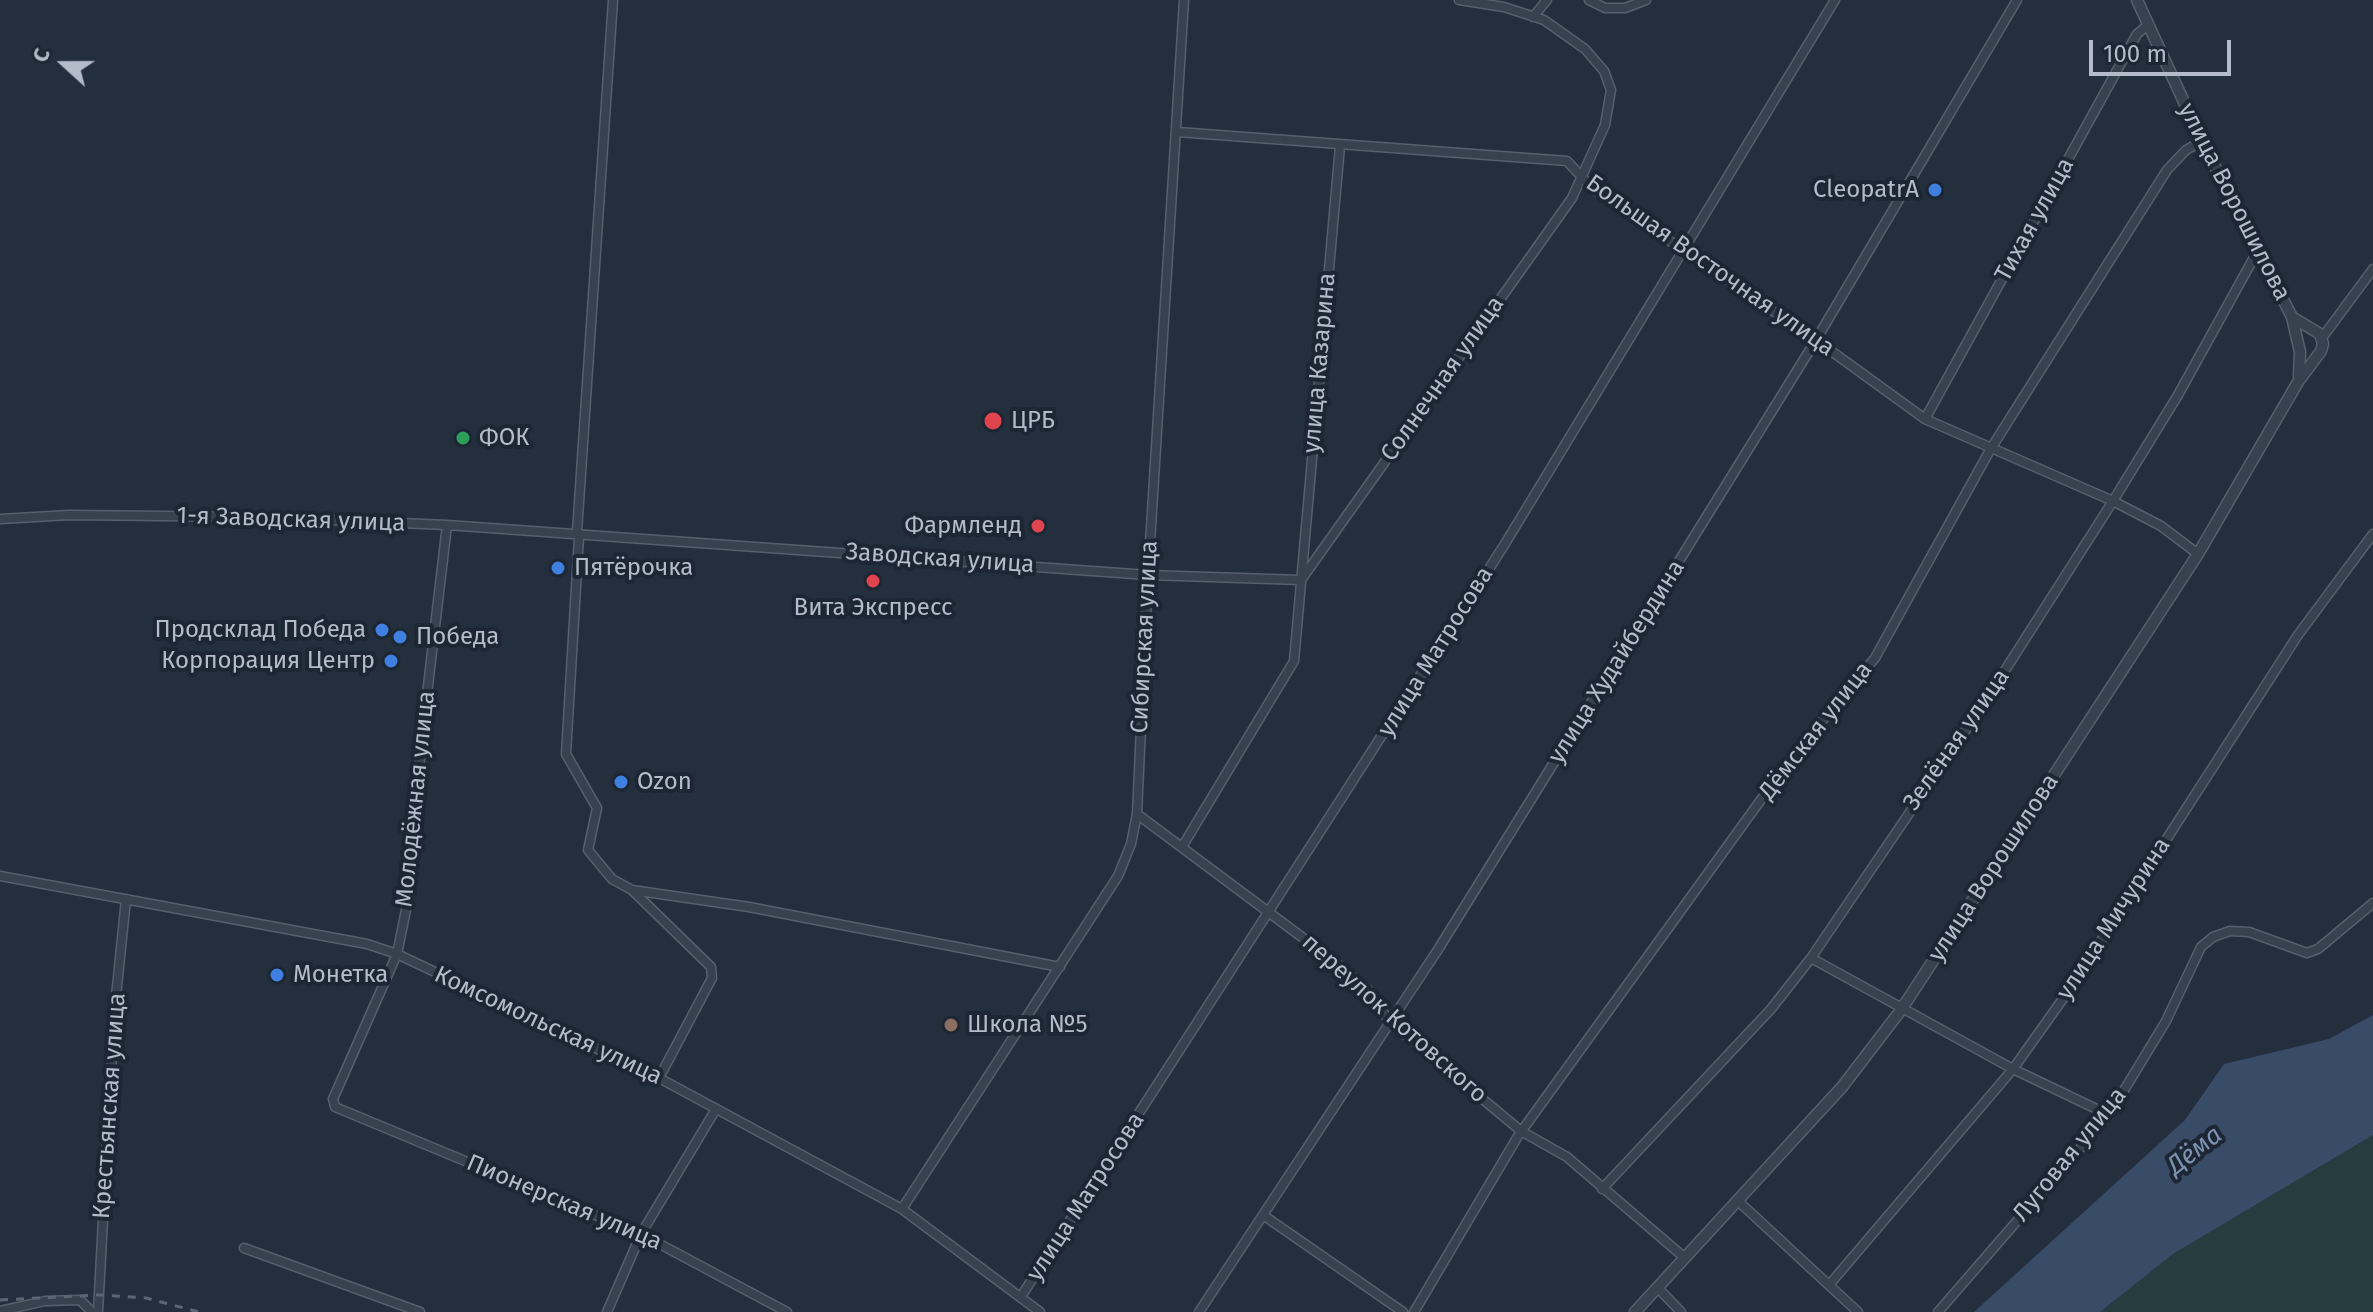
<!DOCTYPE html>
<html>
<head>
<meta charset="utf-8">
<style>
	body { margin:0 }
	#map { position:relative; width:2373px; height:1312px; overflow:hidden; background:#242f3e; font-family:"Fira Sans",sans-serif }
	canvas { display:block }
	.north { position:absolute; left:24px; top:24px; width:80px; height:80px; -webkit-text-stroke:6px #1d2633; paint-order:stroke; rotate:291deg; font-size:22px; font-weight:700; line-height:32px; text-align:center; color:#b4bcc9 }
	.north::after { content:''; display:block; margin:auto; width:28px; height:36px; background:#b4bcc9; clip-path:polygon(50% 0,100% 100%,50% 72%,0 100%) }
	.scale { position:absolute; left:2089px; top:40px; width:142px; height:36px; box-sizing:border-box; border:4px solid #b4bcc9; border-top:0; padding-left:10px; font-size:24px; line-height:28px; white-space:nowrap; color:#b4bcc9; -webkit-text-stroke:6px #1d2633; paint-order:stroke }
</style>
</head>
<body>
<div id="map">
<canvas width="2373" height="1312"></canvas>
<div class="north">С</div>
<div class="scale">100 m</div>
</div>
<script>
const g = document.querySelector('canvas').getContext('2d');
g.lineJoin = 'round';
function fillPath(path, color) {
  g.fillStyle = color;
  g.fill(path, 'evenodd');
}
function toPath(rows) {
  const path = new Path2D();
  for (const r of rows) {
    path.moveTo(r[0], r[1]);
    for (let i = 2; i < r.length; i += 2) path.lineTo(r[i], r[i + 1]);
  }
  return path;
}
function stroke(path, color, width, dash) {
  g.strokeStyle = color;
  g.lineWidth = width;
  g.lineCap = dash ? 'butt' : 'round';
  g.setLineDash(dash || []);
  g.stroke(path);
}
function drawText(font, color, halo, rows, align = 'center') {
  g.font = font + ' "Fira Sans",sans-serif';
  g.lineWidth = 8;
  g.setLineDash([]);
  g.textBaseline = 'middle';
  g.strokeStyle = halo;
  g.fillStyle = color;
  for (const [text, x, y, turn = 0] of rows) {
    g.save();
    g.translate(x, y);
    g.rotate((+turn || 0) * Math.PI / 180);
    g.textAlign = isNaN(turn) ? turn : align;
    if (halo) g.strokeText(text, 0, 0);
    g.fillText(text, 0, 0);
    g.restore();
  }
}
const green = toPath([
	[2373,1135,2373,1312,2100,1312,2173,1254]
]);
const water = toPath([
	[2373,1015,2373,1135,2173,1254,2100,1312,1974,1312,2185,1120,2224,1064,2329,1039]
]);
const minor = toPath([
	[1589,0,1605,8,1625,8,1646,0],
	[1533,17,1547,0],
	[1178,132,1567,161,1593,189,1816,340,1925,419,2113,501,2161,526,2198,554],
	[2322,338,2373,269],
	[1925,419,2137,34,2148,25],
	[0,519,69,515,258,517,447,525,1148,575,1301,580],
	[447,525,421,745,409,895,397,954,333,1099,335,1107,641,1234,787,1312],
	[577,532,613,0],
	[579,537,566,754,597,808,588,850,612,879,632,890,749,907,1060,967],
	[1301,580,1572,198,1605,125,1611,90,1604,71,1585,49,1544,20,1504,7,1459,0],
	[1137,814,1334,961,1367,989,1390,1022,1521,1131,1567,1157,1685,1258],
	[1182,847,1294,661,1340,146],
	[0,876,367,944,397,954,659,1078,902,1209,1040,1312],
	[632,890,711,967,712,978,659,1078],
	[1811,958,2013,1069,2109,1115],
	[1602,1189,1771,1009,1811,958,1988,697,2113,501,2178,395,2257,252],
	[1738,1201,1858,1312],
	[902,1209,1118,876,1131,844,1137,814,1148,575,1184,0],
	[1263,1215,1403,1312],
	[244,1248,420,1312],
	[1829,1285,2013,1069,2072,986,2298,635,2373,534],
	[1658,1288,1681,1312],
	[1022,1295,1503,547,1835,0],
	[0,1311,45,1301,80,1300,92,1312],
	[98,1312,114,1016,126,899],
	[607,1312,641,1234,716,1109],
	[1199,1312,1439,948,1816,340,2017,0],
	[1414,1312,1518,1136,1794,754,1875,658,1990,450,2167,170,2186,150,2202,141],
	[1938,1312,2109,1115,2166,1021,2201,947,2213,937,2230,931,2249,932,2307,953,2318,949,2373,903]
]);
const tertiary = toPath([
	[2137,0,2202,141,2292,317,2300,352,2299,376],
	[1635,1312,1842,1087,1901,1010,2198,554,2298,382,2321,351,2323,344,2320,334,2292,317]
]);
const rail = toPath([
	[0,1300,98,1295,146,1298,199,1312]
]);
const markers = [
	[1935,190,8,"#3f7fe0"],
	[993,421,10,"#e0444e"],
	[463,438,8,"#2e9e5b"],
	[1038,526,8,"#e0444e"],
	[558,568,8,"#3f7fe0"],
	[873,581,8,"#e0444e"],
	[382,630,8,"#3f7fe0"],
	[400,637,8,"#3f7fe0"],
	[391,661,8,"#3f7fe0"],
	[621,782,8,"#3f7fe0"],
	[277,975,8,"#3f7fe0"],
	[951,1025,8,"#8d6e63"]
];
const poiNames = [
	["CleopatrA",1919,190,"right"],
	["ЦРБ",1011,421],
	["ФОК",479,438],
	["Фармленд",1022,526,"right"],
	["Пятёрочка",574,568],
	["Вита Экспресс",873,608,"center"],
	["Продсклад Победа",366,630,"right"],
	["Победа",416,637],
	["Корпорация Центр",375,661,"right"],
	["Ozon",637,782],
	["Монетка",293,975],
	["Школа №5",967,1025]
];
const streetNames = [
	["улица Ворошилова",2234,202,63],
	["Тихая улица",2035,220,-61],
	["Большая Восточная улица",1710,266,35],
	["улица Казарина",1320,363,-85],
	["Солнечная улица",1443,379,-55],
	["1-я Заводская улица",291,520,2],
	["Заводская улица",940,559,4],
	["Сибирская улица",1145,637,-87],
	["улица Матросова",1436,652,-58],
	["улица Худайбердина",1617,662,-58],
	["Дёмская улица",1816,731,-52],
	["Зелёная улица",1957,740,-55],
	["Молодёжная улица",416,799,-84],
	["улица Ворошилова",1994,868,-57],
	["улица Мичурина",2114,919,-57],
	["переулок Котовского",1394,1019,42],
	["Комсомольская улица",548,1026,25],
	["Крестьянская улица",110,1106,-86],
	["Луговая улица",2070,1155,-51],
	["улица Матросова",1086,1197,-57],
	["Пионерская улица",564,1203,23]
];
const waterNames = [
	["Дёма",2195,1151,-38]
];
fillPath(green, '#263c3f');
fillPath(water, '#394c67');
stroke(minor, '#565f6c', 11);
stroke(tertiary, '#565f6c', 13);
stroke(minor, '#38414e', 8);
stroke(tertiary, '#38414e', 10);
stroke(rail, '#5a6575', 3, [8, 8]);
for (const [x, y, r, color] of markers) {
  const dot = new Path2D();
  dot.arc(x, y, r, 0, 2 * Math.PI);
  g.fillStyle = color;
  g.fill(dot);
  stroke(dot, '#1d2633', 3);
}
drawText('24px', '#b4bcc9', '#1d2633', poiNames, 'left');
drawText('24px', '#b4bcc9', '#1d2633', streetNames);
drawText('italic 26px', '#7c92b1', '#1d2633', waterNames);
</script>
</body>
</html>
